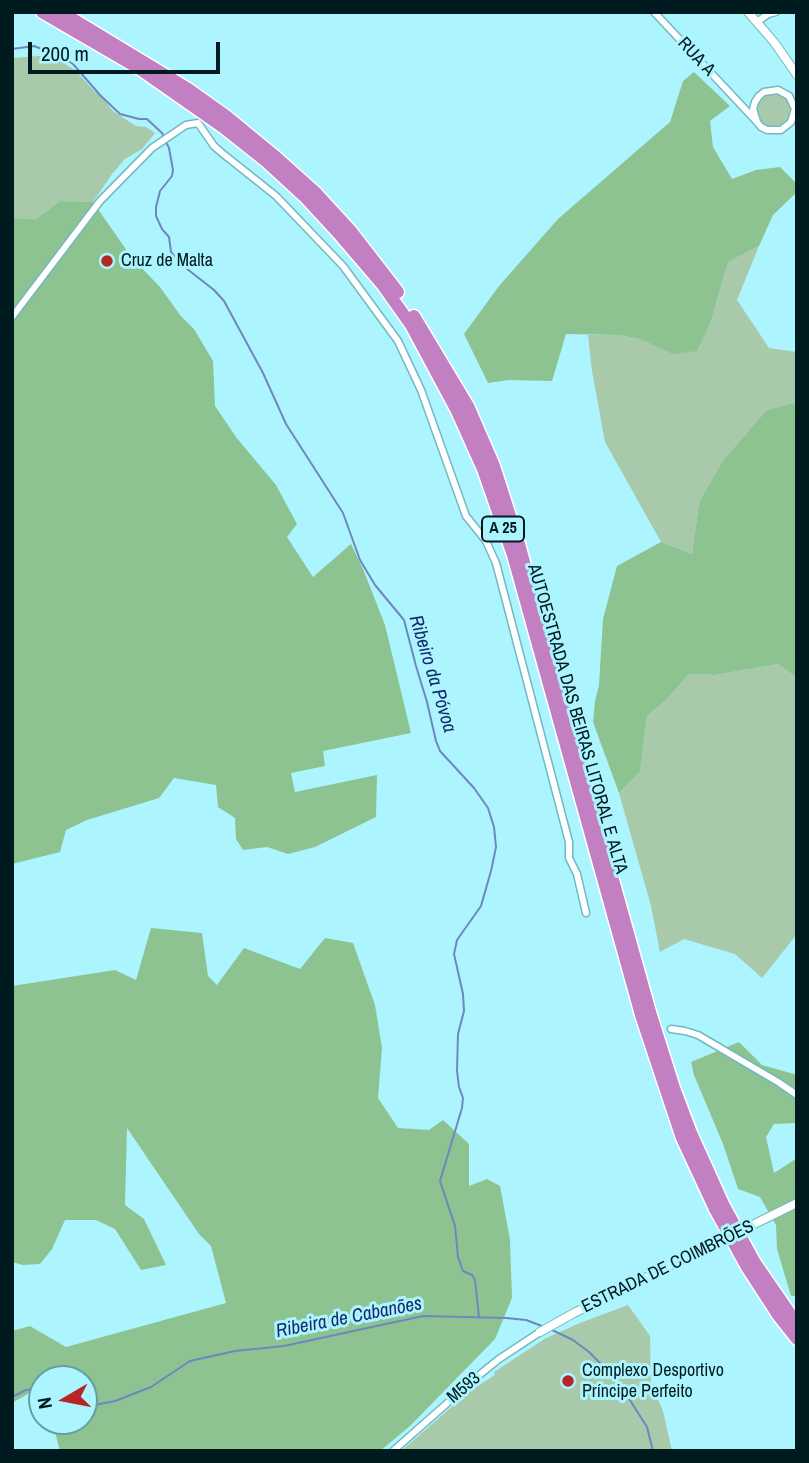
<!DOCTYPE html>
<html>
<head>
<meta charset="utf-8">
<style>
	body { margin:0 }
	#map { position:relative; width:809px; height:1463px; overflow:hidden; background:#acf5fe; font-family:"Archivo Narrow",sans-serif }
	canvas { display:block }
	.frame { position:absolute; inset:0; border:14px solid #001b1f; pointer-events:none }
	.north { position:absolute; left:28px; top:1365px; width:70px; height:70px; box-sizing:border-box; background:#acf5fe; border:2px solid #679ea5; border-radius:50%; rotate:260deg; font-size:19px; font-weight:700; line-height:28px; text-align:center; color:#001b1f }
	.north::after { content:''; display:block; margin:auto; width:24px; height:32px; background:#b62627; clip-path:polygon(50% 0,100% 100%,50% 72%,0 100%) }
	.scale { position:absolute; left:28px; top:42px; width:192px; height:32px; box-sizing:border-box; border:4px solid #001b1f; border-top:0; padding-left:9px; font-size:21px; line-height:24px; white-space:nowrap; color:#001b1f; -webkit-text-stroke:5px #acf5fe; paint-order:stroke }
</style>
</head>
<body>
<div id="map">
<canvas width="809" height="1463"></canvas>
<div class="frame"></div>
<div class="north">N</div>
<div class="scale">200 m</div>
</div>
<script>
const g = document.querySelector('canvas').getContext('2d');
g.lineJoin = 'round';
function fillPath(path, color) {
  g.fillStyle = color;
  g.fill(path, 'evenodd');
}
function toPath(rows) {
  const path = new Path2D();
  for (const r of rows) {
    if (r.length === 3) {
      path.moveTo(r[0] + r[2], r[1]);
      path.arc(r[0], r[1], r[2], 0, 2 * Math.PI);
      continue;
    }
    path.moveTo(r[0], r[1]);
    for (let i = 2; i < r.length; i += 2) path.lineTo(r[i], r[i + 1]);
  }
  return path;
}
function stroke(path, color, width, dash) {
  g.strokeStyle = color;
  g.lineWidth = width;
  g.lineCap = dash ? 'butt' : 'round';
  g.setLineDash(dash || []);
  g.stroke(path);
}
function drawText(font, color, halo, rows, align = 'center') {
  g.font = font + ' "Archivo Narrow",sans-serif';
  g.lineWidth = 6;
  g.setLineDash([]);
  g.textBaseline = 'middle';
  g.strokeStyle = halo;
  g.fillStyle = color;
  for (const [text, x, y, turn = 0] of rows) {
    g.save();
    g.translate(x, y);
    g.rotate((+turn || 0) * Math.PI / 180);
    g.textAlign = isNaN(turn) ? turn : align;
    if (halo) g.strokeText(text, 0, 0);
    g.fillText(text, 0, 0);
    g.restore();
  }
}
const green = toPath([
	[39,56,49,56,67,65,75,70,95,92,100,95,113,111,136,126,146,127,155,133,142,149,125,159,112,174,93,202,60,201,36,219,13,218,12,58],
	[773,110,17],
	[759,246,737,300,769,348,797,352,797,402,767,410,699,503,692,554,661,542,605,442,592,371,588,335,618,335,640,339,672,354,712,318,728,262],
	[778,664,797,678,797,934,762,978,735,954,684,939,660,952,651,906,619,793,640,772,647,716,666,700,689,674,715,675],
	[628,1305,650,1336,651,1384,663,1411,672,1451,401,1451,471,1390,495,1375,494,1372,546,1338,580,1323]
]);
const forest = toPath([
	[694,72,730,106,710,121,713,147,732,179,756,170,780,167,797,184,797,192,773,215,759,246,728,262,712,318,697,351,672,354,640,339,618,335,566,334,552,381,509,380,488,383,464,334,499,286,558,219,670,122,683,81],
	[60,201,93,202,132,258,160,287,180,315,194,329,213,361,215,406,236,437,276,485,297,524,287,537,313,577,351,544,363,569,385,625,411,733,323,751,325,766,291,773,295,792,377,775,376,817,315,847,288,854,267,847,243,850,236,839,235,818,218,807,216,785,174,778,159,798,87,820,66,830,60,852,12,864,12,218,36,219],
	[797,402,797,678,778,664,715,675,689,674,666,700,647,716,640,772,619,793,593,722,595,701,599,685,603,619,617,566,661,542,692,554,699,503,723,461,767,410],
	[151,928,202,933,208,976,217,985,244,948,300,969,325,938,353,943,375,1005,382,1048,378,1098,398,1128,429,1130,443,1120,469,1144,469,1186,487,1179,500,1186,510,1240,512,1298,495,1339,410,1426,380,1451,60,1451,52,1421,84,1421,84,1379,42,1379,42,1386,12,1403,12,1331,30,1326,66,1347,226,1303,211,1246,199,1234,127,1128,125,1205,144,1219,166,1265,141,1270,115,1229,96,1220,65,1220,52,1249,40,1264,23,1265,12,1262,12,986,115,970,136,980],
	[739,1042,762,1065,794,1074,797,1073,797,1123,774,1124,766,1137,774,1173,797,1158,797,1296,791,1296,777,1249,776,1225,760,1197,738,1189,723,1144,694,1075,691,1062]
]);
const stream = toPath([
	[12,49,34,46,62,57,73,64,100,95,120,114,139,119,147,119,162,133,169,148,173,170,172,176,160,191,156,207,156,216,162,229,169,237,171,252,182,265,214,290,224,301,263,373,286,424,343,513,360,560,375,585,404,620,416,666,427,702,436,741,440,751,474,788,488,808,494,827,496,847,491,871,481,906,457,940,454,954,463,994,464,1011,458,1034,457,1071,459,1087,463,1098,462,1108,440,1181,455,1226,458,1257,463,1271,472,1275,475,1280,479,1317],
	[550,1329,573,1340,589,1352,605,1368,628,1397,647,1427,653,1451],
	[12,1397,26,1390,42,1389],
	[84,1407,115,1401,151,1387,190,1361,235,1351,284,1346,423,1316,506,1318,526,1320,542,1326]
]);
const minor = toPath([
	[654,12,757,122,761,127,767,130,781,130,791,122,795,109,789,96,778,90,764,92,759,96,755,102,753,109,757,122],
	[757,22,768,14,776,12],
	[12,317,100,201,152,148,186,125,198,123,214,146,222,153,276,196,343,266,398,341,421,390,466,516,486,541,496,563,569,842,569,858,577,874,586,913],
	[671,1029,685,1031,698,1035,778,1082,797,1095],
	[393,1451,478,1376,499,1359,540,1332]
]);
const tertiary = toPath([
	[748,12,774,42,797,75],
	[540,1332,574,1313,797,1203]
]);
const motorway = toPath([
	[42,12,140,69,223,127,267,162,305,197,340,235,382,284,411,325,457,411,483,469,513,555,641,1015,682,1138,715,1209],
	[61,12,188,89,226,116,277,158,316,193,350,230,398,292],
	[414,316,468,406,494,466,519,544,650,1012,674,1088,691,1133,723,1204],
	[755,1263,797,1324],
	[747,1267,778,1315,797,1339]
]);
const motorwayBridge = toPath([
	[723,1204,755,1263],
	[715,1209,747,1267]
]);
const markers = [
	[107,261,7,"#b62627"],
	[568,1381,7,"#b62627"]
];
const shields = [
	[503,529,42]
];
const shieldNames = [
	["A 25",503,529]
];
const streetNames = [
	["RUA A",696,57,47],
	["AUTOESTRADA DAS BEIRAS LITORAL E ALTA",577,719,74],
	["ESTRADA DE COIMBRÕES",668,1267,-26],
	["M593",464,1388,-41]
];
const poiNames = [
	["Cruz de Malta",121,261],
	["Complexo Desportivo",582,1371],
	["Príncipe Perfeito",582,1392]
];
const waterNames = [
	["Ribeiro da Póvoa",432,674,73],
	["Ribeira de Cabanões",349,1318,-11]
];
fillPath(green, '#a8c9aa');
fillPath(forest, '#8dc391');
stroke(stream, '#6f87c0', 2);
stroke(minor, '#72b9c2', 9);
stroke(tertiary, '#72b9c2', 10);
stroke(motorway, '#fff', 15);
stroke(minor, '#fff', 6);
stroke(tertiary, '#fff', 8);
stroke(motorway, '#c280c3', 12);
stroke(motorwayBridge, '#fff', 15, []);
stroke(motorwayBridge, '#c280c3', 12);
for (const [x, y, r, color] of markers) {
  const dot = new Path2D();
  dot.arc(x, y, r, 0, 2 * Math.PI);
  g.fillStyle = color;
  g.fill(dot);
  stroke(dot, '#acf5fe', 2.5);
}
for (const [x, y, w] of shields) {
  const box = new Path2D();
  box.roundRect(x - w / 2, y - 12.5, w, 25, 5);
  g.fillStyle = '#acf5fe';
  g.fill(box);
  stroke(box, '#001b1f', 2);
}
drawText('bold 16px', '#001b1f', null, shieldNames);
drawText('18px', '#001b1f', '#acf5fe', streetNames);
drawText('18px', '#001b1f', '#acf5fe', poiNames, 'left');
drawText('italic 19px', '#152a6e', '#acf5fe', waterNames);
</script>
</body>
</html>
